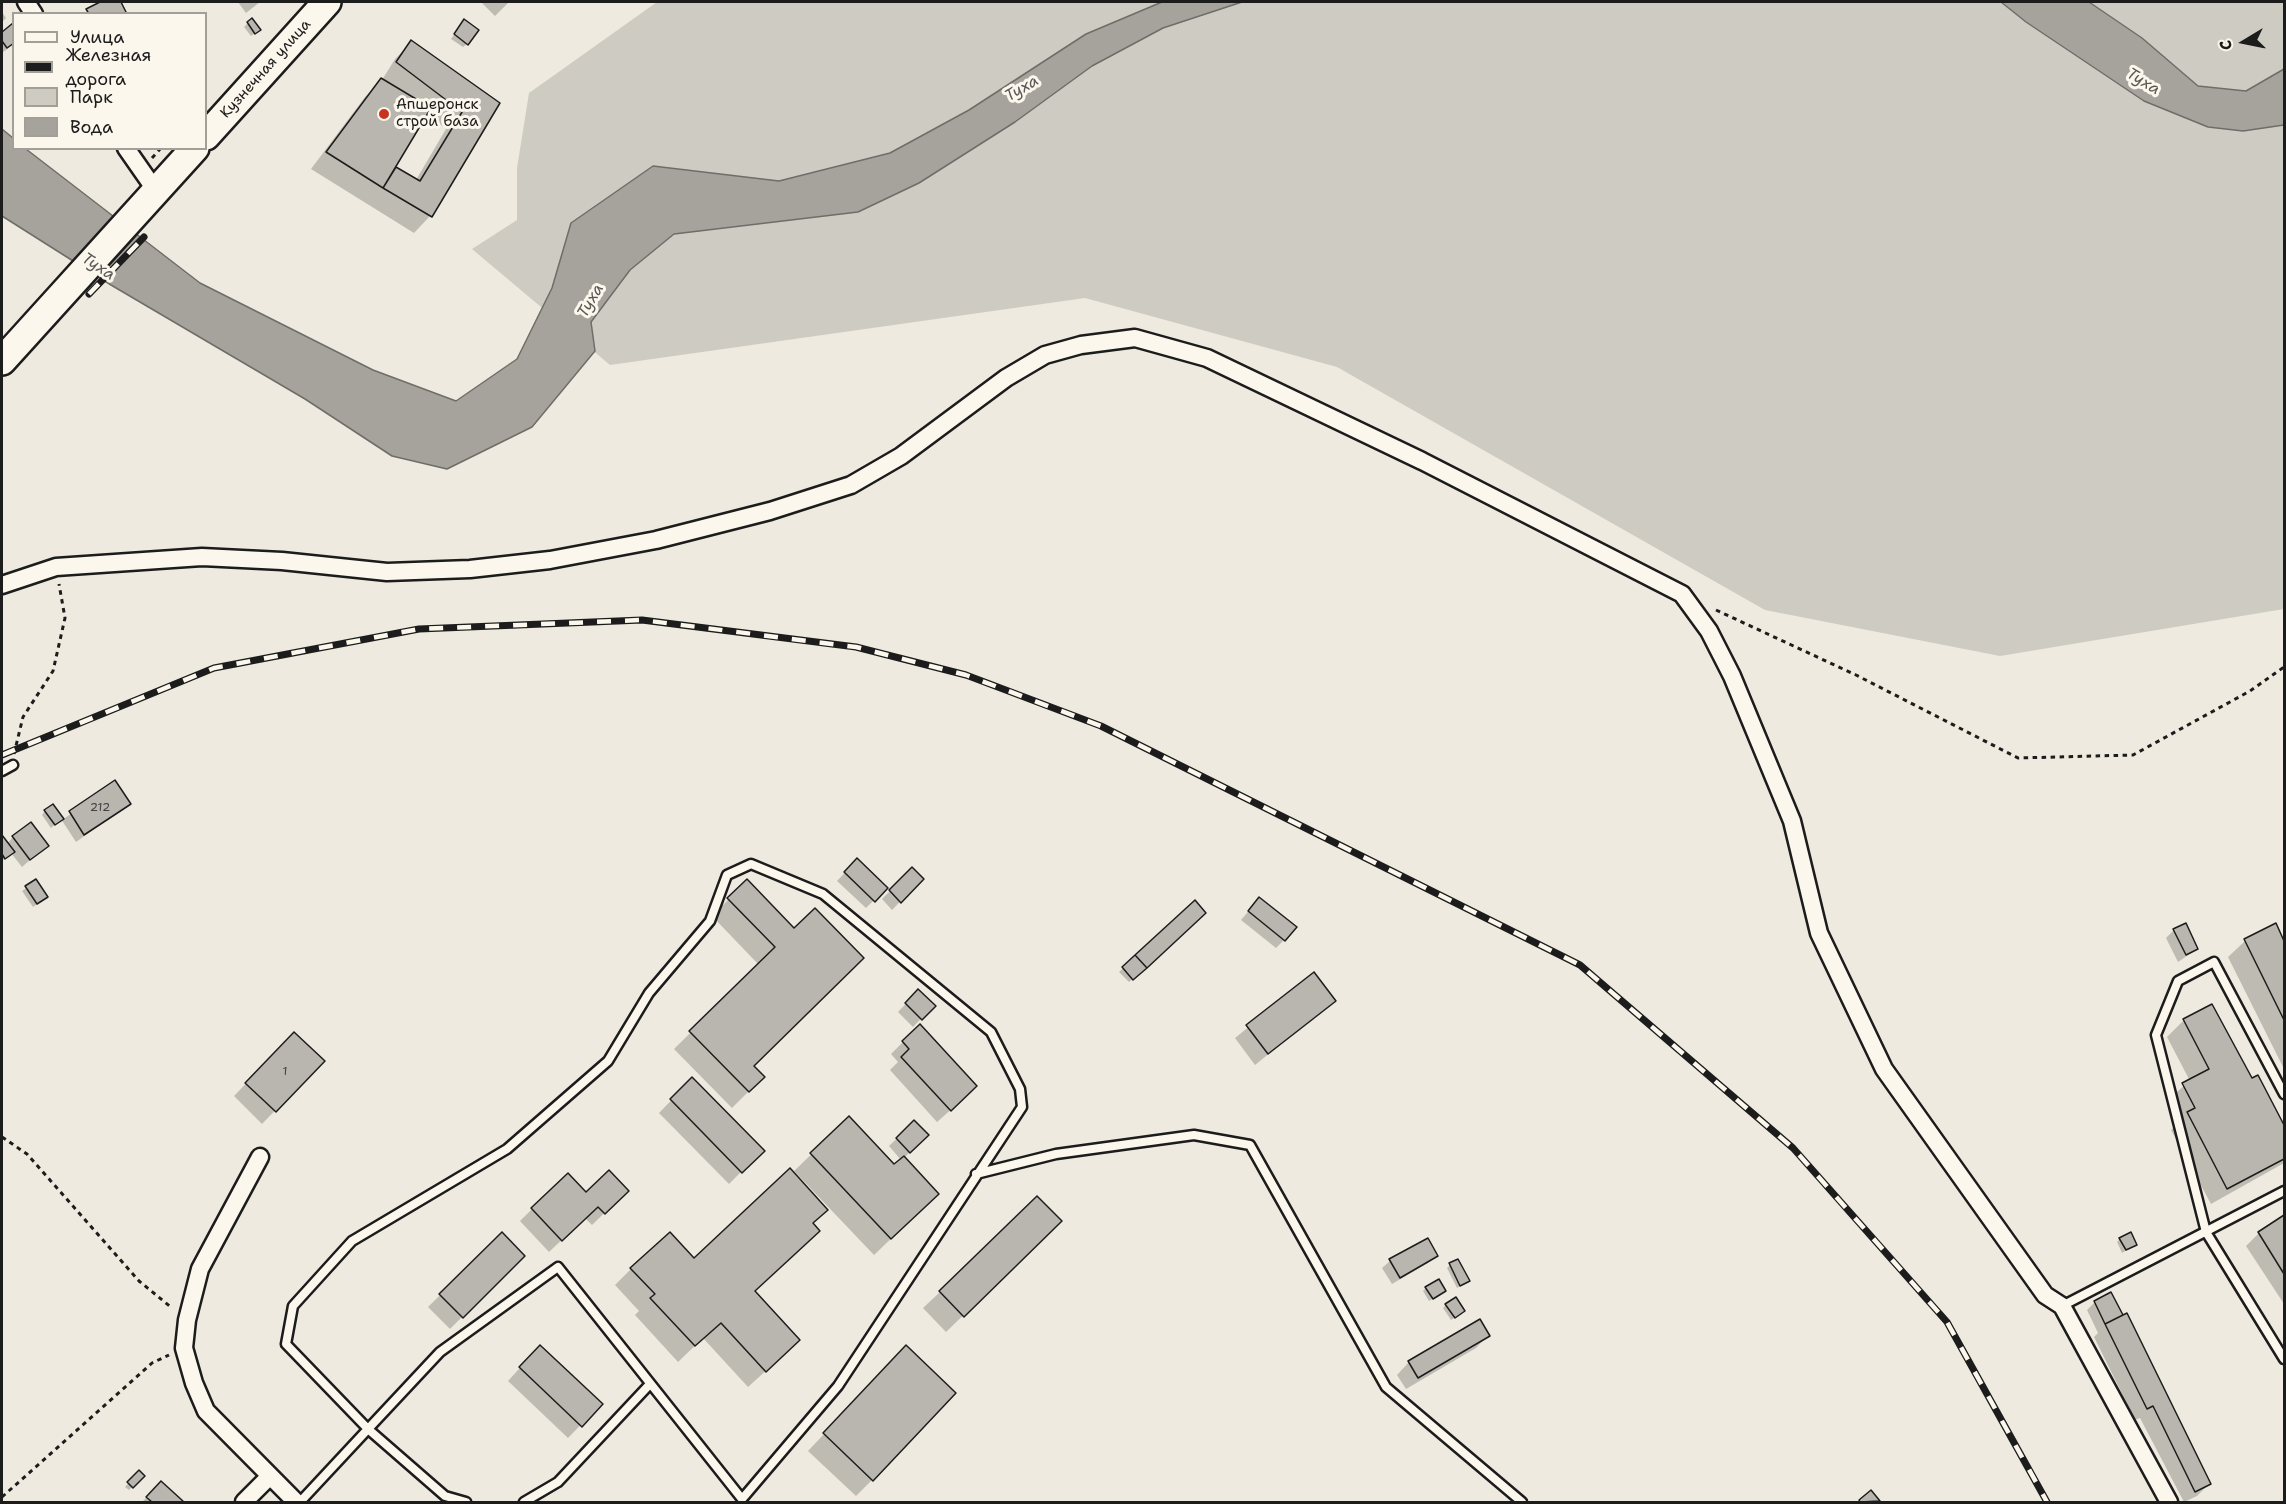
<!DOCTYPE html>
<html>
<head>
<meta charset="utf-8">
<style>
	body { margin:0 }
	#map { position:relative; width:2286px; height:1504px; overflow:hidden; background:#eeeadf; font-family:"Shantell Sans",sans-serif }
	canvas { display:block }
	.frame { position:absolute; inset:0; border:3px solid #1c1c1c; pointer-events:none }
	.legend { position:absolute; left:12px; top:12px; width:195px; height:138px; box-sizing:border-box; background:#fbf7ec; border:2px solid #a29f99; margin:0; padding:8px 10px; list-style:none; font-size:18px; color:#1c1c1c }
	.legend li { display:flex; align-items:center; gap:12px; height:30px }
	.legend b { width:30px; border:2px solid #a29f99 }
	.north { position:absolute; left:2214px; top:12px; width:60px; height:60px; -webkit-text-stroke:4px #fbf7ec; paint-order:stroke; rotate:260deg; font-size:16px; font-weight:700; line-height:24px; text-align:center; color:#1c1c1c }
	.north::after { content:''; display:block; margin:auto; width:21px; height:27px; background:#1c1c1c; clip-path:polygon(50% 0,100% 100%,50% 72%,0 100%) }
</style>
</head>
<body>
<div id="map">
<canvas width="2286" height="1504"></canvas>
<div class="frame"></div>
<ul class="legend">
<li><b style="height:8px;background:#fbf7ec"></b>Улица</li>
<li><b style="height:8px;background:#1c1c1c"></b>Железная дорога</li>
<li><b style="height:16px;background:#ceccc2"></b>Парк</li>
<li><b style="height:16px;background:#a6a39d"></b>Вода</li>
</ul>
<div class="north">С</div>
</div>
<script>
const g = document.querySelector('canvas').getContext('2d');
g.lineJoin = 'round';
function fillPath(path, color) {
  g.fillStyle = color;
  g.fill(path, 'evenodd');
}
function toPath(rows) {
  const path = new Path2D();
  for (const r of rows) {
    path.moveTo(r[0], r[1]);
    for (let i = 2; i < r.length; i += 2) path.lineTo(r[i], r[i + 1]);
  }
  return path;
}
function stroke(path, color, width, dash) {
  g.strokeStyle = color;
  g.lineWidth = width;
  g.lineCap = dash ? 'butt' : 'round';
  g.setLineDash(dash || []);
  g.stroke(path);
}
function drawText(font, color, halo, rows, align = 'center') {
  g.font = font + ' "Shantell Sans",sans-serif';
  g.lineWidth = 6;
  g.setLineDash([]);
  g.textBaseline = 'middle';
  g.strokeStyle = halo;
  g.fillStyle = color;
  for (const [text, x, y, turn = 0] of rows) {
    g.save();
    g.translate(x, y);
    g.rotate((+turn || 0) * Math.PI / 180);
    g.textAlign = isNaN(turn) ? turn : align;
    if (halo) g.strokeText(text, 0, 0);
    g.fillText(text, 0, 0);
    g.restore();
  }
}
const green = toPath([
	[657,2,2284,2,2284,609,2000,656,1765,610,1337,367,1085,298,610,365,472,249,517,220,517,168,529,93]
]);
const water = toPath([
	[1162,2,1242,2,1163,28,1092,66,1015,122,919,183,858,212,674,234,630,270,591,322,595,351,532,427,447,469,392,456,305,399,111,285,2,216,2,129,13,138,14,148,26,149,200,283,373,370,456,401,517,359,552,288,571,223,653,166,779,181,890,153,969,110,1086,34,1162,2],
	[2001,2,2089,2,2142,38,2198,86,2246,91,2284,69,2284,125,2243,131,2208,127,2144,101,2026,22,2001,2]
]);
const shadow = toPath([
	[238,2,260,2,246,13],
	[481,2,509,2,495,16],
	[2,12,6,18,2,22],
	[248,23,255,33,251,36,244,27],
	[461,25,467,44,463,47,451,39],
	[13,26,14,44,2,53,2,34],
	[412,42,498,103,430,216,414,233,311,169,365,97,382,80,395,59],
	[426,114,446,129,416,180,394,167],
	[115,783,129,804,76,842,61,819,51,828,42,815,45,811,62,820],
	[2,837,7,844,13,837,47,845,22,867,11,853,2,861],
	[857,860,886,888,866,908,837,881],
	[912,869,922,879,892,910,882,899],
	[36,881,43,900,33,907,22,891],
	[747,881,794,931,752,1066,763,1077,732,1108,674,1049,759,965,712,916],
	[1195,903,1196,921,1129,982,1119,972],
	[1252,907,1284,940,1276,948,1241,920],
	[2275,925,2284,944,2284,1069,2228,957,2245,941],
	[2174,930,2197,949,2178,962,2166,938],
	[1314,974,1334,1001,1255,1065,1235,1038],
	[918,991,933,1006,913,1027,898,1012],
	[2212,1006,2251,1080,2257,1077,2284,1128,2284,1163,2211,1204,2171,1130,2178,1123,2166,1101,2190,1081,2167,1037,2184,1020],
	[903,1042,963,1099,937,1122,890,1070,898,1062,891,1054],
	[282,1046,323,1061,262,1124,234,1096],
	[692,1079,762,1151,729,1184,659,1113],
	[849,1118,894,1166,901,1160,889,1146,914,1122,927,1135,904,1158,921,1210,874,1255,794,1171],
	[627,1191,592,1225,585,1218,549,1252,520,1221,532,1209,586,1194],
	[2284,1217,2284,1304,2246,1246,2259,1233],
	[812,1224,753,1292,781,1357,748,1387,703,1338,678,1362,635,1315,639,1311,615,1285,631,1269,694,1260],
	[502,1234,523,1256,450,1329,428,1307],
	[1043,1238,946,1332,923,1308,940,1292],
	[2120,1239,2135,1245,2122,1253,2117,1242],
	[1436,1256,1428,1263,1392,1284,1382,1268,1390,1261],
	[1450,1265,1468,1281,1457,1288,1447,1268],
	[1426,1288,1445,1291,1429,1301,1423,1291],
	[2095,1302,2121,1315,2116,1319,2209,1484,2197,1496,2184,1502,2140,1418,2135,1420,2094,1337,2098,1333,2087,1310],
	[1446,1305,1460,1314,1451,1320,1443,1308],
	[1488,1335,1476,1348,1406,1389,1397,1375,1409,1362],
	[528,1359,601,1404,568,1438,508,1381],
	[890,1364,872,1480,856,1496,808,1451],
	[139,1472,143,1476,129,1490,125,1487],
	[161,1483,182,1502,142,1502]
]);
const building = toPath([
	[100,2,121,2,127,14,89,14,86,9,100,2],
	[252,18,261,30,255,34,247,22,252,18],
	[464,19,479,30,468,45,454,34,464,19],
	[13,23,14,43,7,48,2,41,2,32,13,23],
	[411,40,500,103,432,217,383,188,396,167,420,181,462,112,396,62,411,40],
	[381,78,431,108,383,188,326,152,381,78],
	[115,780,131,804,84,835,69,811,115,780],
	[53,804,64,819,55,825,44,810,53,804],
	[31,822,49,846,30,860,12,836,31,822],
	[2,835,15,852,5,859,2,854,2,835],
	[857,858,888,888,875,902,844,872,857,858],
	[912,867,924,879,901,903,889,890,912,867],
	[36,879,48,897,37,904,25,886,36,879],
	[747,879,794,928,815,908,864,958,754,1066,765,1077,749,1092,689,1031,775,947,727,898,747,879],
	[1259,897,1297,927,1285,941,1248,911,1259,897],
	[1195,900,1206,913,1147,968,1135,955,1195,900],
	[2186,923,2198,949,2186,955,2173,929,2186,923],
	[2276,923,2284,941,2284,1020,2244,939,2276,923],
	[1135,955,1147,968,1133,980,1122,967,1135,955],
	[1314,972,1336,1001,1268,1054,1246,1025,1314,972],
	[918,989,936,1006,922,1020,905,1003,918,989],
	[2212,1004,2252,1078,2258,1075,2284,1125,2284,1159,2227,1189,2187,1112,2195,1108,2182,1083,2209,1069,2183,1019,2212,1004],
	[920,1024,977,1086,951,1111,901,1057,909,1049,902,1041,920,1024],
	[294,1032,325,1061,276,1112,245,1083,294,1032],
	[692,1077,765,1151,742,1173,670,1099,692,1077],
	[849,1116,894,1164,904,1156,939,1194,891,1239,810,1153,849,1116],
	[914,1120,929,1135,910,1153,896,1138,914,1120],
	[790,1168,828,1210,813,1223,820,1231,755,1291,800,1340,766,1372,721,1323,695,1346,650,1298,655,1294,630,1268,670,1232,694,1258,790,1168],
	[609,1170,629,1191,605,1214,598,1207,562,1241,531,1208,568,1173,586,1192,609,1170],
	[1037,1196,1062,1221,964,1317,939,1291,1037,1196],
	[2284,1215,2284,1274,2258,1232,2284,1215],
	[502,1232,525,1256,463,1318,439,1294,502,1232],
	[2131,1232,2137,1245,2126,1250,2119,1238,2131,1232],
	[1428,1238,1438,1256,1400,1278,1389,1259,1428,1238],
	[1458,1259,1470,1281,1460,1286,1449,1263,1458,1259],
	[1439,1279,1446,1291,1433,1299,1425,1287,1439,1279],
	[2111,1292,2123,1315,2105,1324,2094,1301,2111,1292],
	[1456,1297,1465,1311,1455,1318,1445,1304,1456,1297],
	[2127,1313,2211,1484,2195,1492,2153,1406,2147,1409,2105,1324,2127,1313],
	[1480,1319,1490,1336,1418,1378,1408,1361,1480,1319],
	[540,1345,603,1404,582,1427,519,1367,540,1345],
	[906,1345,956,1393,873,1481,823,1433,906,1345],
	[139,1470,145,1476,133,1488,127,1482,139,1470],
	[161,1481,184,1502,152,1502,146,1497,161,1481],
	[1871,1490,1880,1501,1860,1502,1859,1500,1871,1490]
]);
const path = toPath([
	[152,158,161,148],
	[1716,610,1856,675,2018,758,2133,755,2250,691,2284,667],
	[14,754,23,717,53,671,65,618,59,584],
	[2,1137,27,1154,139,1281,172,1308],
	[2,1497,152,1363,169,1355]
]);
const service = toPath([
	[2,771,13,765],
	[2284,1094,2214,962,2178,981,2156,1035,2206,1232,2284,1359],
	[976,1174,1056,1154,1194,1135,1250,1145,1386,1387,1522,1502],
	[2062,1306,2284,1191],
	[300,1502,368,1429,440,1352,558,1267,742,1499,838,1386,1022,1107,1020,1089,991,1032,823,894,751,864,727,875,710,921,649,993,608,1061,507,1149,352,1241,293,1306,286,1344,368,1429,445,1496,466,1502],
	[524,1502,558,1482,650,1384]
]);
const minor = toPath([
	[26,2,34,14],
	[126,148,156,191],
	[2,585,56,567,202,557,282,561,387,572,470,569,550,560,656,540,770,511,851,485,901,456,1006,378,1045,355,1081,345,1135,338,1207,358,1422,461,1682,594,1709,631,1732,676,1792,821,1819,933,1884,1069,2045,1295,2062,1306,2169,1502],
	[260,1157,200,1269,187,1320,184,1348,194,1383,206,1411,296,1502],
	[244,1502,269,1477]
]);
const primary = toPath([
	[206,136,327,2],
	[2,361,195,148]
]);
const rail = toPath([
	[89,294,144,237],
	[2,755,214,668,419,629,642,620,856,647,966,675,1101,726,1580,965,1793,1148,1947,1322,2047,1502]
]);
const markers = [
	[384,114,6,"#c8321e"]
];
const numberNames = [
	["212",100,808],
	["1",285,1072]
];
const streetNames = [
	["Кузнечная улица",266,69,-48]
];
const poiNames = [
	["Апшеронск",396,105],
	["строй база",396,122]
];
const waterNames = [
	["Туха",2143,82,31],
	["Туха",1022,89,-31],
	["Туха",98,267,33],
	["Туха",591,301,-60]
];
fillPath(green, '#ceccc2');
fillPath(water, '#a6a39d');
stroke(water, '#6f6d69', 1.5);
fillPath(shadow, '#0003');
fillPath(building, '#b9b6af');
stroke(building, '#1c1c1c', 1.5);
stroke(service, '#1c1c1c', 13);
stroke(minor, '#1c1c1c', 21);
stroke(primary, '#1c1c1c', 32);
stroke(path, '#1c1c1c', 3, [4.5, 4.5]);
stroke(service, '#fbf7ec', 8);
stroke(minor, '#fbf7ec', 16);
stroke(primary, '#fbf7ec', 27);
stroke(rail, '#1c1c1c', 7);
stroke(rail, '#fbf7ec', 4.5, [14]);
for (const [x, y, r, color] of markers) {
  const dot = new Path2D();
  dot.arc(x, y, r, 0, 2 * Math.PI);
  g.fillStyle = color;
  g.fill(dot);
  stroke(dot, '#fbf7ec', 2);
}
drawText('12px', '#434241', null, numberNames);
drawText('15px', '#1c1c1c', '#fbf7ec', streetNames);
drawText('15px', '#1c1c1c', '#fbf7ec', poiNames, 'left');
drawText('italic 16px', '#5a5956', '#fbf7ec', waterNames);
</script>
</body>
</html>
